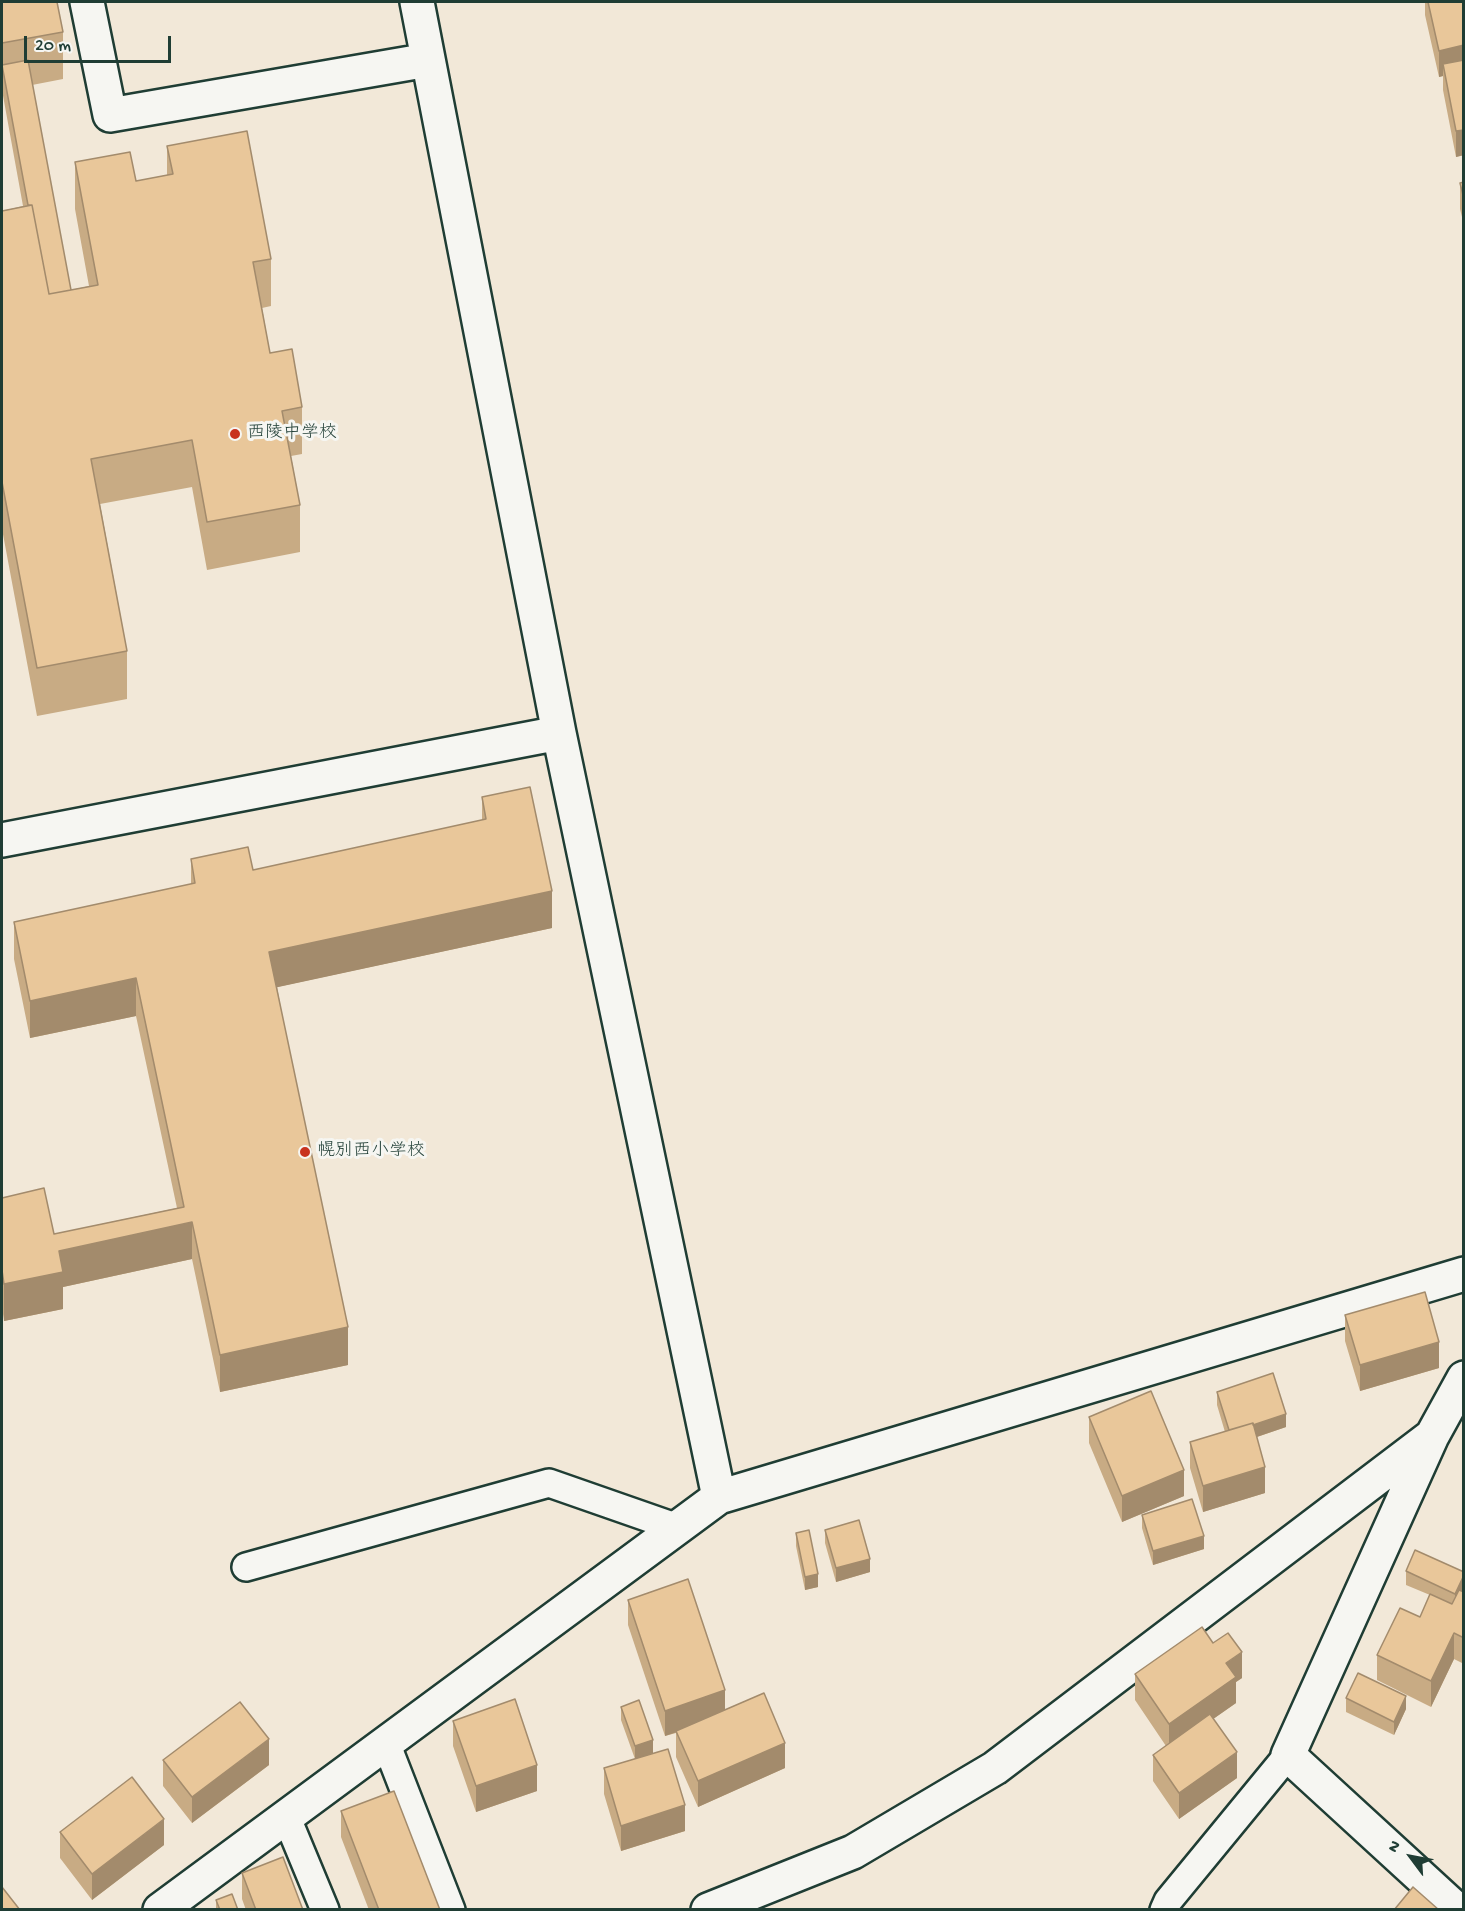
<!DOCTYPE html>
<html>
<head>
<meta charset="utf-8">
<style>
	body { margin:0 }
	#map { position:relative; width:1465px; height:1911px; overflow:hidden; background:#f2e8d8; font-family:"Gochi Hand",sans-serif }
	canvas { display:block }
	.frame { position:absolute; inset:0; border:3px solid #1f3d34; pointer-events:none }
	.north { position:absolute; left:1381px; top:1827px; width:60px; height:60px; -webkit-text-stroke:4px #f6f6f2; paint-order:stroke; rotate:302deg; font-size:16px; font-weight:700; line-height:24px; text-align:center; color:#1f3d34 }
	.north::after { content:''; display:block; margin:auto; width:21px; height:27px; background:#1f3d34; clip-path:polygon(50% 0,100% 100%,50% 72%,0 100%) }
	.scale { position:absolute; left:24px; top:36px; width:147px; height:27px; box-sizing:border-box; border:3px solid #1f3d34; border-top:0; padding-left:8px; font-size:18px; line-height:21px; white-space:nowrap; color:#1f3d34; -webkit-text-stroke:4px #f6f6f2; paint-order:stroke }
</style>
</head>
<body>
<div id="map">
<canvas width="1465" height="1911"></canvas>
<div class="frame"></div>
<div class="north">N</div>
<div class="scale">20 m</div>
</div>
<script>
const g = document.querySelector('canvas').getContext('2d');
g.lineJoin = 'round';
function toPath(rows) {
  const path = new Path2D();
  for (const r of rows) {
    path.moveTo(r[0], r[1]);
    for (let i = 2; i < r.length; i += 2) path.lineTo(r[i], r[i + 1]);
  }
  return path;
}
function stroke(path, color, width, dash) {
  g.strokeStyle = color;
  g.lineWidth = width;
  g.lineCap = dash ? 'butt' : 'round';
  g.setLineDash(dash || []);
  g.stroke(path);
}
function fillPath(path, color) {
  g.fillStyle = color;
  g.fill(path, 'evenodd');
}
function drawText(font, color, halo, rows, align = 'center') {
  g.font = font + ' "Gochi Hand","Klee One",sans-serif';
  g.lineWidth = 6;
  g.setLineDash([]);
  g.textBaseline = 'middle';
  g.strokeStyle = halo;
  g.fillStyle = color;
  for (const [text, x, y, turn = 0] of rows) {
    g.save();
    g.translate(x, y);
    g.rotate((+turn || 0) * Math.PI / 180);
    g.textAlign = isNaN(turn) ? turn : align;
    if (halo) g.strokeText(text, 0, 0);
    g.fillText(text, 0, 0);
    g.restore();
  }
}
const service = toPath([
	[246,1567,549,1483,678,1528],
	[386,1743,451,1910],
	[286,1816,325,1910],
	[1164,1910,1168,1901,1288,1755]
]);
const minor = toPath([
	[87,2,110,115,428,60],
	[417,2,559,733,719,1497],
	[2,840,559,733],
	[160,1910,719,1497,1464,1274],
	[708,1910,853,1852,995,1768,1432,1436],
	[1457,1910,1288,1755,1432,1436,1464,1378]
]);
const wall = toPath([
	[2,2,63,32,63,79,32,85,71,290,89,286,75,209,75,162,136,181,167,175,167,146,271,259,271,306,262,308,270,353,302,407,302,454,291,456,300,505,300,552,207,570,192,487,100,504,127,651,127,699,37,716,2,529,2,211,23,206,2,90],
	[1425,2,1464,2,1464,155,1456,157,1443,90,1443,76,1439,77,1425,15],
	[1464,182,1464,225,1460,209,1460,183],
	[482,797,552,928,277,987,348,1365,220,1392,192,1259,63,1287,63,1309,4,1321,2,1307,2,1198,54,1234,177,1208,136,1016,30,1038,14,959,14,922,191,884,191,859,253,870,482,820],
	[1345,1315,1439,1368,1360,1391,1345,1341],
	[1217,1392,1286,1427,1257,1437,1265,1493,1203,1512,1190,1468,1190,1442,1225,1432,1217,1405],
	[1089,1417,1184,1496,1122,1522,1089,1443],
	[1142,1515,1204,1549,1153,1565,1142,1528],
	[825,1530,870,1572,836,1582,825,1543],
	[796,1533,818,1587,805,1590,796,1546],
	[1406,1571,1464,1572,1464,1589,1462,1592,1464,1592,1464,1664,1454,1659,1431,1707,1377,1680,1377,1655,1420,1617,1430,1595,1406,1585],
	[628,1600,725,1710,785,1768,698,1807,676,1757,676,1733,665,1736,628,1625],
	[1213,1643,1242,1678,1236,1682,1236,1703,1213,1719,1237,1778,1179,1819,1153,1781,1153,1755,1166,1746,1135,1700,1135,1674],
	[1346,1698,1406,1709,1394,1735,1346,1712],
	[621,1707,653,1753,685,1831,621,1851,604,1794,604,1768,635,1759,621,1720],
	[453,1721,537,1791,476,1812,453,1746],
	[163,1760,269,1765,192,1823,163,1786],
	[341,1811,440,1910,369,1910,341,1837],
	[60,1832,164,1845,92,1900,60,1858],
	[242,1873,303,1910,246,1910,242,1899],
	[216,1900,238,1910,216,1910]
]);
const shadedWall = toPath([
	[1464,45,1464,71,1443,64,1443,76,1439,77,1439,51],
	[1464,130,1464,155,1456,157,1456,131],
	[552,891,552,928,269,989,269,952],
	[136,978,136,1016,30,1038,30,1001],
	[192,1222,192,1259,63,1287,63,1309,4,1321,4,1284,59,1251],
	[348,1327,348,1365,220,1392,220,1355],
	[1439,1342,1439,1368,1360,1391,1360,1365],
	[1286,1414,1286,1427,1230,1446,1230,1432],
	[1265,1467,1265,1493,1203,1512,1203,1486],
	[1184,1470,1184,1496,1122,1522,1122,1496],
	[1204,1536,1204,1549,1153,1565,1153,1551],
	[870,1559,870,1572,836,1582,836,1568],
	[818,1574,818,1587,805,1590,805,1577],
	[1464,1575,1464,1589,1455,1607,1455,1594],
	[1454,1633,1454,1659,1431,1707,1431,1681],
	[1242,1652,1242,1678,1236,1682,1236,1703,1169,1750,1169,1724,1226,1663],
	[725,1690,725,1716,665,1736,665,1711],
	[1406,1696,1406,1709,1394,1735,1394,1722],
	[269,1739,269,1765,192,1823,192,1797],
	[653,1740,653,1753,635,1759,635,1746],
	[785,1743,785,1768,698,1807,698,1781],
	[1237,1752,1237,1778,1179,1819,1179,1793],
	[537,1765,537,1791,476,1812,476,1786],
	[685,1805,685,1831,621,1851,621,1826],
	[164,1819,164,1845,92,1900,92,1874]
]);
const building = toPath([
	[2,2,57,2,63,32,2,43,2,2],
	[1428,2,1464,2,1464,45,1439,51,1428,2],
	[28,60,71,290,49,294,32,205,28,205,2,65,28,60],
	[1464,60,1464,130,1456,131,1443,64,1464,60],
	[247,131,271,259,253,262,270,353,292,349,302,407,282,411,300,505,207,522,192,440,91,459,127,651,37,668,2,482,2,211,32,205,49,294,98,285,75,162,130,152,136,181,173,174,167,146,247,131],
	[1464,182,1464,199,1460,183,1464,182],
	[530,787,552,891,269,952,348,1327,220,1355,192,1222,59,1251,63,1272,4,1284,2,1270,2,1198,44,1188,54,1234,184,1207,136,978,30,1001,14,922,195,883,191,859,248,847,253,870,486,819,482,797,530,787],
	[1425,1292,1439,1342,1360,1365,1345,1315,1425,1292],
	[1273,1373,1286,1414,1253,1425,1253,1423,1229,1430,1217,1392,1273,1373],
	[1151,1391,1184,1470,1122,1496,1089,1417,1151,1391],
	[1253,1423,1265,1467,1203,1486,1190,1442,1253,1423],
	[1192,1499,1204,1536,1153,1551,1142,1515,1192,1499],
	[859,1520,870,1559,836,1568,825,1530,859,1520],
	[809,1530,818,1574,805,1577,796,1533,809,1530],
	[1415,1550,1464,1572,1464,1575,1455,1594,1406,1571,1415,1550],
	[688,1579,725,1690,665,1711,628,1600,688,1579],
	[1459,1590,1464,1592,1464,1638,1454,1633,1431,1681,1377,1655,1400,1608,1420,1617,1430,1594,1452,1604,1459,1590],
	[1202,1627,1213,1643,1228,1633,1242,1652,1226,1663,1236,1677,1169,1724,1135,1674,1202,1627],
	[1358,1673,1406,1696,1394,1722,1346,1698,1358,1673],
	[764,1693,785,1743,698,1781,676,1731,764,1693],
	[515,1699,537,1765,476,1786,453,1721,515,1699],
	[639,1700,653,1740,635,1746,621,1707,639,1700],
	[240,1702,269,1739,192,1797,163,1760,240,1702],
	[1210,1714,1237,1752,1179,1793,1153,1755,1210,1714],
	[668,1749,685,1805,621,1826,604,1768,668,1749],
	[132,1777,164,1819,92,1874,60,1832,132,1777],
	[394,1791,440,1910,379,1910,341,1811,394,1791],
	[283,1857,303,1910,256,1910,242,1873,283,1857],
	[2,1887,20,1910,2,1910,2,1887],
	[1413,1887,1439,1910,1394,1910,1413,1887],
	[232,1894,238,1910,220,1910,216,1900,232,1894]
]);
const markers = [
	[235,434,6,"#c8321e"],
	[305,1152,6,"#c8321e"]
];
const poiNames = [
	["西陵中学校",247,434],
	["幌別西小学校",317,1152]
];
stroke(service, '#1f3d34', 32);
stroke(minor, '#1f3d34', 38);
stroke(service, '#f6f6f2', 27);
stroke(minor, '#f6f6f2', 33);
fillPath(wall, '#c8ab84');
fillPath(shadedWall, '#a38b6c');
fillPath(building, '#e9c79a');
stroke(building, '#a38b6c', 1.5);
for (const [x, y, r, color] of markers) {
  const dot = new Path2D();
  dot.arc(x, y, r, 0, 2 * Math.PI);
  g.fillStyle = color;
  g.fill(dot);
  stroke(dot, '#f6f6f2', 2);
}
drawText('18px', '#1f3d34', '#f6f6f2', poiNames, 'left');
</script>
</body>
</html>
